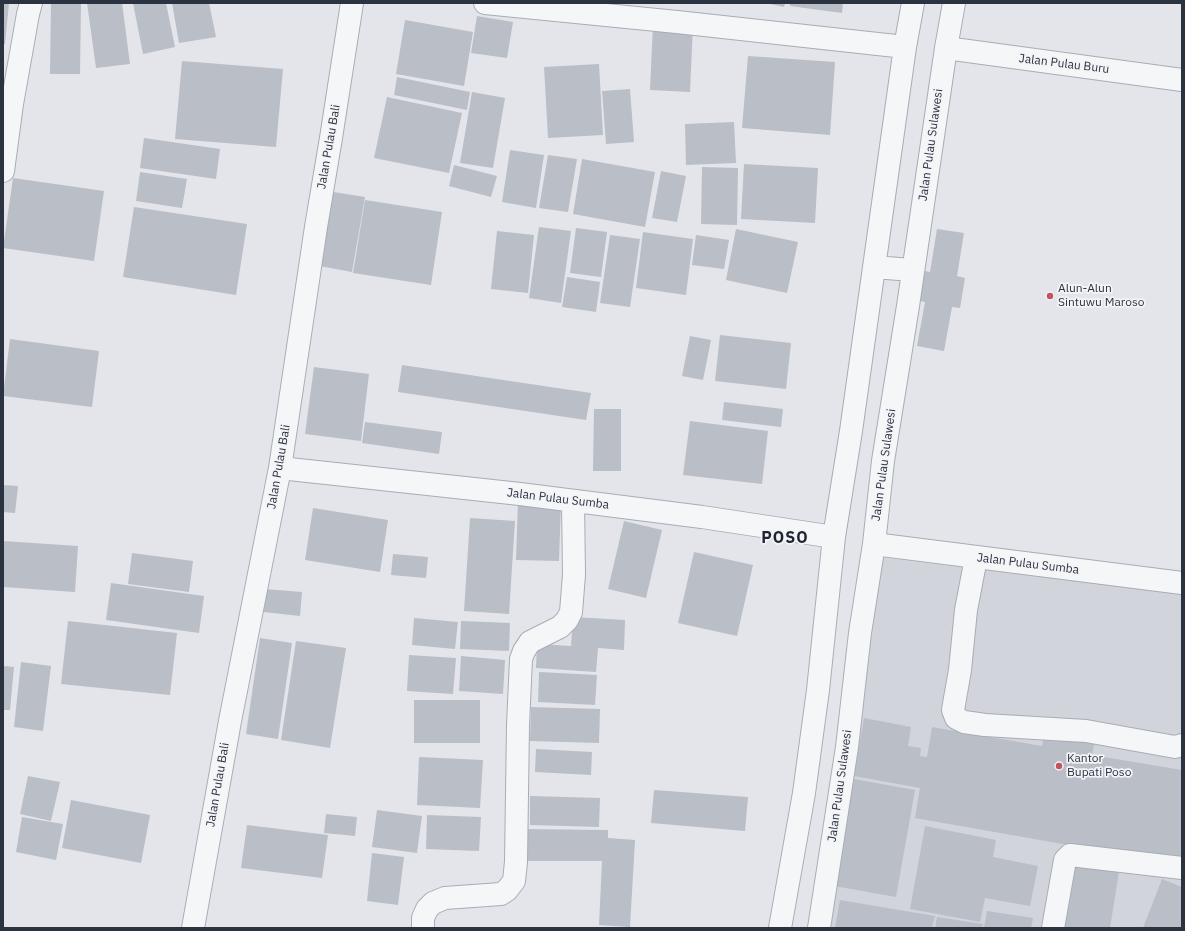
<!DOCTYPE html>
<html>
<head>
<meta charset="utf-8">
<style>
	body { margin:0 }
	#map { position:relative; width:1185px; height:931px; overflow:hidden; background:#e3e5ea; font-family:"IBM Plex Sans",sans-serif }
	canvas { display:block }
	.frame { position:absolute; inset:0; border:4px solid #2c3340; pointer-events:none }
</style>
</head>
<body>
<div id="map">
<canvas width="1185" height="931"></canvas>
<div class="frame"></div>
</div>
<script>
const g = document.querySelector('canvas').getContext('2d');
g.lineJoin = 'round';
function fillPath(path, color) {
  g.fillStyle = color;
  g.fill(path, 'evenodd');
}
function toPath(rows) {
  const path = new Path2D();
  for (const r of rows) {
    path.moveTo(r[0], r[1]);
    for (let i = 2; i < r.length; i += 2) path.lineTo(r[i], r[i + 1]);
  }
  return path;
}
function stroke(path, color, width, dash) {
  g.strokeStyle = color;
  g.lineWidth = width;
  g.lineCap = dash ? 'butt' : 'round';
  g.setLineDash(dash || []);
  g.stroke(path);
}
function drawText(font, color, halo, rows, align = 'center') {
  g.font = font + ' "IBM Plex Sans",sans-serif';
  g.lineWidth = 3.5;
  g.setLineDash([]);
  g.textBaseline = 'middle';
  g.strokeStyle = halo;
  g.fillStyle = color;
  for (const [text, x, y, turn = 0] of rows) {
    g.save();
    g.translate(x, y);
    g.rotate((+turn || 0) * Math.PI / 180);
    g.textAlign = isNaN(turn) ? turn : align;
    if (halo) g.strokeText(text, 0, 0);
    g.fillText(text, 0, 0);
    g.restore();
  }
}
const built = toPath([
	[877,557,1182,594,1182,928,817,928]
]);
const building = toPath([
	[3,3,9,3,5,44,3,44],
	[51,3,81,3,80,74,50,74],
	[87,3,122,3,130,64,96,68],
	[133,3,166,3,175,47,143,54],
	[172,3,209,3,216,37,179,43],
	[766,3,785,3,784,7],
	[790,3,843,3,842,13,790,6],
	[477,16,513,22,507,58,471,53],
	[405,20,473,32,464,86,396,74],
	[653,24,693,25,690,92,650,90],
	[748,56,835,62,830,135,742,128],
	[182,61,283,69,276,147,175,139],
	[599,64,603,135,548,138,544,67],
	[397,77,470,92,467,110,394,95],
	[630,89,634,142,606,144,602,91],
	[472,92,505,98,493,168,460,163],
	[387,97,462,113,449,173,374,158],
	[734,122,736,163,686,165,685,124],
	[144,138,220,149,216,179,140,168],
	[510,150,544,155,536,208,502,202],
	[548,155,577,159,568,212,539,208],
	[582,159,655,172,645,227,573,214],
	[744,164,818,168,815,223,741,219],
	[454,165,497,176,491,197,449,186],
	[702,167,738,168,737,225,701,224],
	[661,171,686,176,677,222,652,218],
	[140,172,187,179,182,208,136,201],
	[13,178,104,191,94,261,3,248],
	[327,191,365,197,352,272,314,265],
	[365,200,442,212,431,285,353,273],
	[134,207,247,224,236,295,123,277],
	[539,227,571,231,561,303,529,298],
	[576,228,607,232,601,277,570,273],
	[736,229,798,242,787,293,726,280],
	[937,229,964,233,957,276,965,278,960,308,952,307,944,351,917,346,925,302,920,301,925,271,930,272],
	[497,231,534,235,528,293,491,289],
	[643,232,693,239,686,295,636,288],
	[610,235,640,239,630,307,600,303],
	[696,235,729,240,724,269,692,265],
	[567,277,600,282,596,312,562,307],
	[720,335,791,343,786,389,715,381],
	[690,336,711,340,703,380,682,376],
	[10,339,99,351,92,407,3,396],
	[402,365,591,393,586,420,398,392],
	[314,367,369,374,361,441,305,434],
	[724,402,783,409,781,427,722,420],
	[594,409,621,409,621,471,593,471],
	[690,421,768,431,762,484,683,475],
	[365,422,442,432,439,454,362,443],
	[3,485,18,486,15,513,3,512],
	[518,501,561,502,559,561,516,560],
	[313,508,388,520,380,572,305,560],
	[470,518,515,521,509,614,464,611],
	[624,521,662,530,646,598,608,589],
	[3,541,78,546,75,592,3,587],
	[694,552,753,565,737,636,678,623],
	[132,553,193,561,189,592,128,584],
	[393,554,428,557,426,578,391,575],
	[111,583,204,596,199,633,106,620],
	[265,589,302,592,300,616,263,612],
	[573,617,625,620,624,650,598,648,596,672,536,668,537,644,571,646],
	[414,618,458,622,455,649,412,645],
	[68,621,177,633,170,695,61,684],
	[461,621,510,623,509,651,460,649],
	[260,638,292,643,278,739,246,734],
	[296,641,346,648,330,748,281,740],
	[409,655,456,658,453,694,407,691],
	[461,656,505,660,503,694,459,691],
	[21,662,51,666,43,731,14,727],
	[3,666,14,667,10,710,3,710],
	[539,672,597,675,595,705,538,702],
	[414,700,480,700,480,743,414,743],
	[531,707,600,709,599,743,530,741],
	[864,718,911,727,908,746,921,748,920,756,927,757,932,727,1042,746,1045,730,1095,739,1092,755,1182,770,1182,865,915,818,920,788,854,776],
	[536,749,592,752,591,775,535,772],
	[419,757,483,760,480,808,417,805],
	[28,776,60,782,51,821,20,814],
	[854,779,915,790,896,897,834,886],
	[654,790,748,797,745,831,651,823],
	[530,796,600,798,599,827,530,825],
	[71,800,150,815,141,863,62,848],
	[377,810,422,816,417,853,372,847],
	[326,814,357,817,355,836,324,833],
	[427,815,481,817,479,851,426,849],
	[22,817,63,824,56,860,16,852],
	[247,825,328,835,322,878,241,868],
	[925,826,996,840,993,857,1038,866,1030,906,985,898,980,922,910,909],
	[521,829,608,830,608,838,635,840,630,927,599,925,602,861,521,861],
	[372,853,404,857,398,905,367,901],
	[1071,858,1120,865,1110,928,1060,928],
	[1162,879,1182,887,1182,928,1143,928],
	[840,900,935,916,932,928,835,928],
	[987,911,1033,918,1031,928,984,928],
	[937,917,983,924,982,928,935,928]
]);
const minor = toPath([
	[485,3,677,22,905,47],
	[946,48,1182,80],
	[3,171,12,104,28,14,31,3],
	[874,267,912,270],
	[280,468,520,494,702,517,834,537],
	[874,544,1182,583],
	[976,558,966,610,960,670,953,710,956,718,964,722,985,725,1086,731,1175,747,1182,745],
	[193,928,230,721,280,468,316,227,331,138,352,3],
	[423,928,423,918,427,909,433,903,445,898,501,894,507,890,514,881,516,862,518,725,521,659,524,651,530,642,560,627,567,620,571,612,574,575,573,501],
	[780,928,804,793,818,690,834,537,851,431,905,47,913,3],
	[819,928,847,747,860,633,874,544,883,461,908,306,946,48,954,3],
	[1053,928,1065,860,1070,855,1182,868]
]);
const markers = [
	[1050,296,4,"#c35361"],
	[1059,766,4,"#c35361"]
];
const streetNames = [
	["Jalan Pulau Buru",1064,64,7],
	["Jalan Pulau Sulawesi",931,145,-82],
	["Jalan Pulau Bali",329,147,-80],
	["Jalan Pulau Sulawesi",884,465,-82],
	["Jalan Pulau Bali",279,467,-80],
	["Jalan Pulau Sumba",558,499,7],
	["Jalan Pulau Sumba",1028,564,7],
	["Jalan Pulau Bali",218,785,-80],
	["Jalan Pulau Sulawesi",840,786,-82]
];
const poiNames = [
	["Alun-Alun",1058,289],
	["Sintuwu Maroso",1058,303],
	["Kantor",1067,759],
	["Bupati Poso",1067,773]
];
const districtNames = [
	["POSO",785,538]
];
fillPath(built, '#d1d4db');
fillPath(building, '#babec6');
stroke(minor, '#a8acb4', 24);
stroke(minor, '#f5f6f8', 22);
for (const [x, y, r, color] of markers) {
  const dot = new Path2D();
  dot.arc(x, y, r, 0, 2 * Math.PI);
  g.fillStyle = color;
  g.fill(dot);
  stroke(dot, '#f2f4f7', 1.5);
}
drawText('12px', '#2c3340', '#f2f4f7', streetNames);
drawText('12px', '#2c3340', '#f2f4f7', poiNames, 'left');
g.letterSpacing = '1px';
drawText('bold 16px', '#1e2431', '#f2f4f7', districtNames);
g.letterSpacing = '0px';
</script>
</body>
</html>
